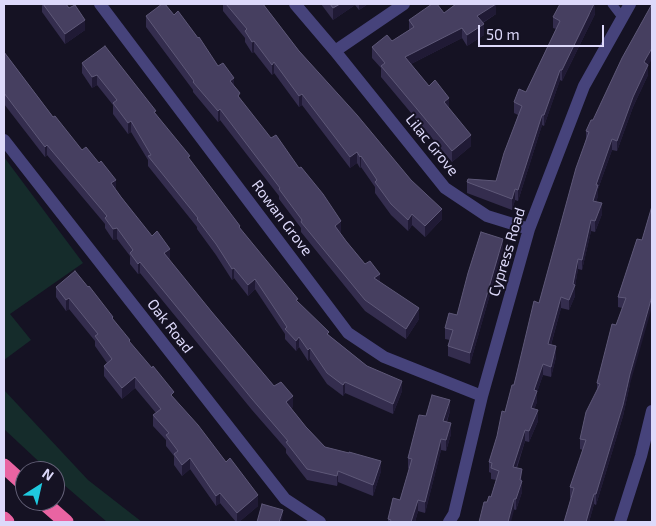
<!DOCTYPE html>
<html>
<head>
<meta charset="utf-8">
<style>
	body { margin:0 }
	#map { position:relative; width:656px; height:526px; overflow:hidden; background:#151223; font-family:"Exo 2",sans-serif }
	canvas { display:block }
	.frame { position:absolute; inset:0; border:5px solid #ddd9fa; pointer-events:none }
	.north { position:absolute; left:15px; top:461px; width:50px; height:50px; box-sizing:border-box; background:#151223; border:1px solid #656279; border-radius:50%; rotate:35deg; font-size:14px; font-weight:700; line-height:20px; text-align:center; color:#ddd9fa }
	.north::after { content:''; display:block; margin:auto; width:18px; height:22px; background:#1fc9df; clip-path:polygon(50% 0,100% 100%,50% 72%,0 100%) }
	.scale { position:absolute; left:478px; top:25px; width:126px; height:22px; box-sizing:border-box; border:2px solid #ddd9fa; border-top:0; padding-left:6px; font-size:15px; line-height:18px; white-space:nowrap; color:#ddd9fa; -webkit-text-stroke:4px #151223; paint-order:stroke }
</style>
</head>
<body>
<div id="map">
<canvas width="656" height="526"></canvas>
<div class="frame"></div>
<div class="north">N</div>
<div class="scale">50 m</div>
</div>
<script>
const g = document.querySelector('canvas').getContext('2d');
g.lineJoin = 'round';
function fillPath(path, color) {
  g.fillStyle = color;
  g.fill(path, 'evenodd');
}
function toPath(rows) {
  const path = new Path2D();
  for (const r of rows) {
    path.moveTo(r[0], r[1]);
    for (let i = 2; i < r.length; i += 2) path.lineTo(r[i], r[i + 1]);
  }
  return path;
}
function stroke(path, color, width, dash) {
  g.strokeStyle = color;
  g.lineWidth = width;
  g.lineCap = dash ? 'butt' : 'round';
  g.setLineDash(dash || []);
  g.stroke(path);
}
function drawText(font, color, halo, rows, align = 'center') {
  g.font = font + ' "Exo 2",sans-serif';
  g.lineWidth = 4;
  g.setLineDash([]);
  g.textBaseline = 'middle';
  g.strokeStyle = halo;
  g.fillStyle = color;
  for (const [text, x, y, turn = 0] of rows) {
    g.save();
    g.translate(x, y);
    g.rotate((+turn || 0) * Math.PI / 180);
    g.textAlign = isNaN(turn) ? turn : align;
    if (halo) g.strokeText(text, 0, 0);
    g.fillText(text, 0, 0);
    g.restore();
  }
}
const green = toPath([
	[4,157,83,263,10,314,31,340,4,360],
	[4,390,88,480,142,522,107,522,55,477,55,471,49,471,4,429]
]);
const lane = toPath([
	[612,4,622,17]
]);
const street = toPath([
	[100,4,348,333,384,357,482,396],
	[295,4,335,51,445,188,487,216,529,229],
	[335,51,404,4],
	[4,140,285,499,320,522],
	[449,522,454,514,482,396,529,229,584,86,630,4],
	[620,522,641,456,652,411]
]);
const highway = toPath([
	[4,466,25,485],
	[42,501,66,522],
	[4,519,7,522]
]);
const wall = toPath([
	[42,4,66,4,85,30,65,44,42,12],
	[223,4,263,4,299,51,442,219,425,237,412,225,408,231,391,215,375,193,375,187,361,167,360,168,357,163,350,168,302,105,299,107,274,73,272,75,254,52,252,53,245,42,245,38,223,11],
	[321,4,368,4,359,10,355,5,333,20],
	[444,13,496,14,483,23,484,35,467,46,462,38,411,64,429,86,449,108,471,146,452,162,381,77,381,68,372,58,372,47,392,41,409,30,409,20],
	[595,14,562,81,560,80,544,126,542,125,518,201,515,200,512,210,467,193,467,182,496,181,518,115,514,113,514,102,526,92,556,29,553,28,553,17],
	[174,15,234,86,240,99,341,232,340,232,346,241,380,282,419,319,406,339,365,311,301,232,301,228,279,199,279,196,220,120,218,122,193,92,193,90,146,27,146,16],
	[4,52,53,117,82,150,116,190,169,260,211,311,274,386,293,407,291,408,306,427,325,447,381,471,373,496,338,482,337,486,307,480,286,453,286,449,252,410,140,273,138,274,130,264,130,256,117,239,113,240,105,228,105,224,47,155,45,157,4,104],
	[82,63,156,114,240,229,298,302,329,335,367,366,402,391,393,414,345,393,343,396,327,384,310,359,308,361,299,347,296,351,285,339,285,334,255,289,248,296,234,278,232,280,216,255,197,229,197,227,148,166,148,160,131,132,128,134,113,114,113,105,97,85,92,88,82,73],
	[648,66,648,75,633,107,617,151,612,150,598,189,598,196,596,202,602,214,595,232,591,231,582,270,578,269,575,286,575,296,569,310,561,308,551,345,556,357,551,377,543,375,537,392,537,402,534,409,538,421,529,442,525,441,517,468,522,481,522,492,516,510,487,502,491,497,496,480,491,479,491,473,489,472,489,462,539,303,586,139,586,131,593,120],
	[652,181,652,195,651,195,651,184],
	[637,239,630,384,623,416,596,505,594,504,589,522,564,522,571,498,570,498,570,487,583,450,580,449,580,439,597,390,597,383,622,308,618,307,618,297],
	[503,249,470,364,448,356,448,346,450,340,445,339,445,328,457,315],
	[56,287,113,319,130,343,258,506,239,522,236,522,220,503,216,506,190,469,182,476,174,465,174,456,166,446,166,440,153,426,153,415,156,413,135,388,122,399,104,376,104,366,107,363,95,346,95,341,69,309,66,311,56,297],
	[450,411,447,422,451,434,446,451,441,450,425,513,418,511,415,522,388,522,388,519,400,500,409,469,408,468,408,458,426,416]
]);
const shadedWall = toPath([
	[340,4,355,4,355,5,333,20,333,8],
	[359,4,368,4,359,10],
	[496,4,496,14,477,26,477,16],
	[595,4,595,14,562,81,562,70],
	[85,20,85,30,65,44,65,34],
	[484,24,484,35,467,46,467,35],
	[462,28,462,38,405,67,405,57],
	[254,41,254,52,252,53,252,42],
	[652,48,652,59,648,66,648,75,633,107,617,151,617,141,644,62],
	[274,62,274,73,272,75,272,65],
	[560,70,560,80,544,126,544,115],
	[97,75,97,85,92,88,92,77],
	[234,78,234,89,230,81],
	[302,94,302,105,299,107,299,96],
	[449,98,449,108,444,102],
	[220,109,220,120,218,122,218,111],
	[542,115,542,125,518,201,518,190],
	[131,121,131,132,128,134,128,123],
	[471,135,471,146,452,162,452,151],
	[612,139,612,150,598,189,598,196,593,212,593,201,596,185],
	[47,145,47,155,45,157,45,147],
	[357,152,357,163,350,168,350,157],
	[361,156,361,167,360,168,360,157],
	[116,180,116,190,111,183],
	[515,189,515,200,512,210,512,199],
	[602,203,602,214,595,232,595,221],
	[442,209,442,219,425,237,425,226],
	[412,214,412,225,408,231,408,220],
	[591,220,591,231,582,270,582,260],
	[341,221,341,232,335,237,335,226],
	[117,228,117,239,113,240,113,229],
	[503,239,503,249,470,364,470,353],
	[170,249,170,259,164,264,164,253],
	[578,259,578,269,575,286,575,296,569,310,569,300],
	[140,262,140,273,138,274,138,264],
	[234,268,234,278,232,280,232,269],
	[380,274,380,284,374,278],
	[255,279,255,289,248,296,248,285],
	[652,296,652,307,630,384,623,416,596,505,596,494],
	[561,297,561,308,548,355,548,344],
	[69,298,69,309,66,311,66,300],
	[419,308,419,319,406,339,406,329],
	[299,337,299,347,296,351,296,341],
	[556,346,556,357,551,377,551,367],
	[310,348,310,359,308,361,308,350],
	[543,364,543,375,537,392,537,402,531,419,531,408,534,390],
	[135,377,135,388,122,399,122,388],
	[402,381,402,391,393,414,393,404],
	[345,382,345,393,343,396,343,385],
	[293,396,293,407,286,413,286,402],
	[450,400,450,411,443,431,443,421],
	[538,410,538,421,529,442,529,431],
	[451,423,451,434,446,451,446,440],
	[525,430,525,441,513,477,513,467],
	[441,439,441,450,425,513,425,502],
	[190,458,190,469,182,476,182,465],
	[381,461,381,471,373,496,373,485],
	[522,469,521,484,522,481,522,492,516,510,516,499],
	[338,471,338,482,337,486,337,476],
	[220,493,220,503,216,506,216,496],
	[594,494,594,504,589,522,586,522],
	[258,495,258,506,239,522,237,522,237,513],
	[514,499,514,510,511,522,508,522],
	[418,500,418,511,415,522,411,522],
	[283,510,282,522,279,522]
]);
const building = toPath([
	[43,4,66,4,69,8,75,5,85,20,65,34,43,4],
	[162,4,165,4,174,15,178,11,198,38,199,37,218,66,223,63,234,78,230,81,240,93,238,96,271,138,276,135,299,168,301,167,323,194,341,221,335,226,346,241,365,264,370,261,380,274,374,278,419,308,406,329,365,300,301,222,302,220,279,189,280,188,220,109,218,111,193,82,194,81,146,16,162,4],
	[226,4,263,4,299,51,357,115,411,180,442,209,425,226,412,214,408,220,391,204,375,182,377,180,361,156,360,157,357,152,350,157,302,94,299,96,274,62,272,65,254,41,252,42,245,31,247,29,226,4],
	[330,4,340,4,333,8,330,4],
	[432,4,437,4,444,13,456,4,496,4,477,16,484,24,467,35,462,28,405,57,429,86,435,80,449,98,444,102,471,135,452,151,381,66,385,63,372,47,387,35,392,41,414,27,409,20,432,4],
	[560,4,594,4,562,70,560,70,544,115,542,115,518,190,515,189,512,199,467,182,468,179,496,181,504,153,522,106,514,102,519,89,526,92,560,21,553,17,560,4],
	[652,4,652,48,644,62,648,65,633,97,617,141,612,139,596,185,598,185,593,201,602,203,595,221,591,220,582,260,578,259,573,284,575,285,569,300,561,297,548,344,556,346,551,367,543,364,534,390,537,391,531,408,538,410,529,431,525,430,513,467,522,469,520,480,522,481,516,499,514,499,508,522,479,522,484,502,487,502,489,496,491,497,499,471,491,468,492,463,489,462,497,436,502,411,505,412,512,385,514,385,534,301,539,303,576,168,589,132,586,131,591,120,593,120,622,58,652,4],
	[105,46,156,111,154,112,190,156,188,157,240,226,239,227,298,299,296,300,329,332,327,334,367,366,402,381,393,404,345,382,343,385,327,373,310,348,308,350,299,337,296,341,285,329,287,327,255,279,248,285,234,268,232,269,216,244,197,219,198,218,148,156,151,155,131,121,128,123,113,103,117,100,97,75,92,77,82,63,105,46],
	[4,52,53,117,55,116,82,150,86,147,99,163,101,161,116,180,111,183,121,197,152,236,157,231,170,249,164,253,211,311,274,386,281,382,293,396,286,402,306,427,325,447,349,453,349,452,381,461,373,485,338,471,337,476,307,469,286,442,288,441,252,399,140,262,138,264,130,253,133,250,117,228,113,229,105,218,107,216,47,145,45,147,4,93,4,52],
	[652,206,652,296,630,374,623,405,596,494,594,494,586,522,564,522,574,488,570,487,586,440,580,439,586,412,600,384,597,383,612,324,616,325,626,298,618,297,637,239,642,240,652,206],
	[481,232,503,239,470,353,448,346,453,330,445,328,449,313,457,315,468,273,481,232],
	[75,271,88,287,89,286,113,317,112,318,130,340,129,341,152,368,153,366,174,392,171,395,198,425,226,462,230,458,258,495,237,513,220,493,216,496,190,458,182,465,174,454,178,451,166,435,169,433,153,415,161,409,135,377,122,388,104,366,112,359,95,336,98,334,69,298,66,300,56,287,75,271],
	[432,395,450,400,443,421,451,423,446,440,441,439,425,502,418,500,411,522,390,522,391,520,388,519,393,498,400,500,412,459,408,458,419,415,426,416,432,395],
	[262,504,283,510,279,522,257,522,262,504]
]);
const streetNames = [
	["Lilac Grove",432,145,51],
	["Rowan Grove",282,218,53],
	["Cypress Road",507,252,-73],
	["Oak Road",170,326,52]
];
fillPath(green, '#152c2b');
stroke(lane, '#46437b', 9);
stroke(street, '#46437b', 12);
stroke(highway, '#e964a2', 15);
fillPath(wall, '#342d4e');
fillPath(shadedWall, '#201a35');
fillPath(building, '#463f60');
stroke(building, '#5e5878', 1);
drawText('15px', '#ddd9fa', '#151223', streetNames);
</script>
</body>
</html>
